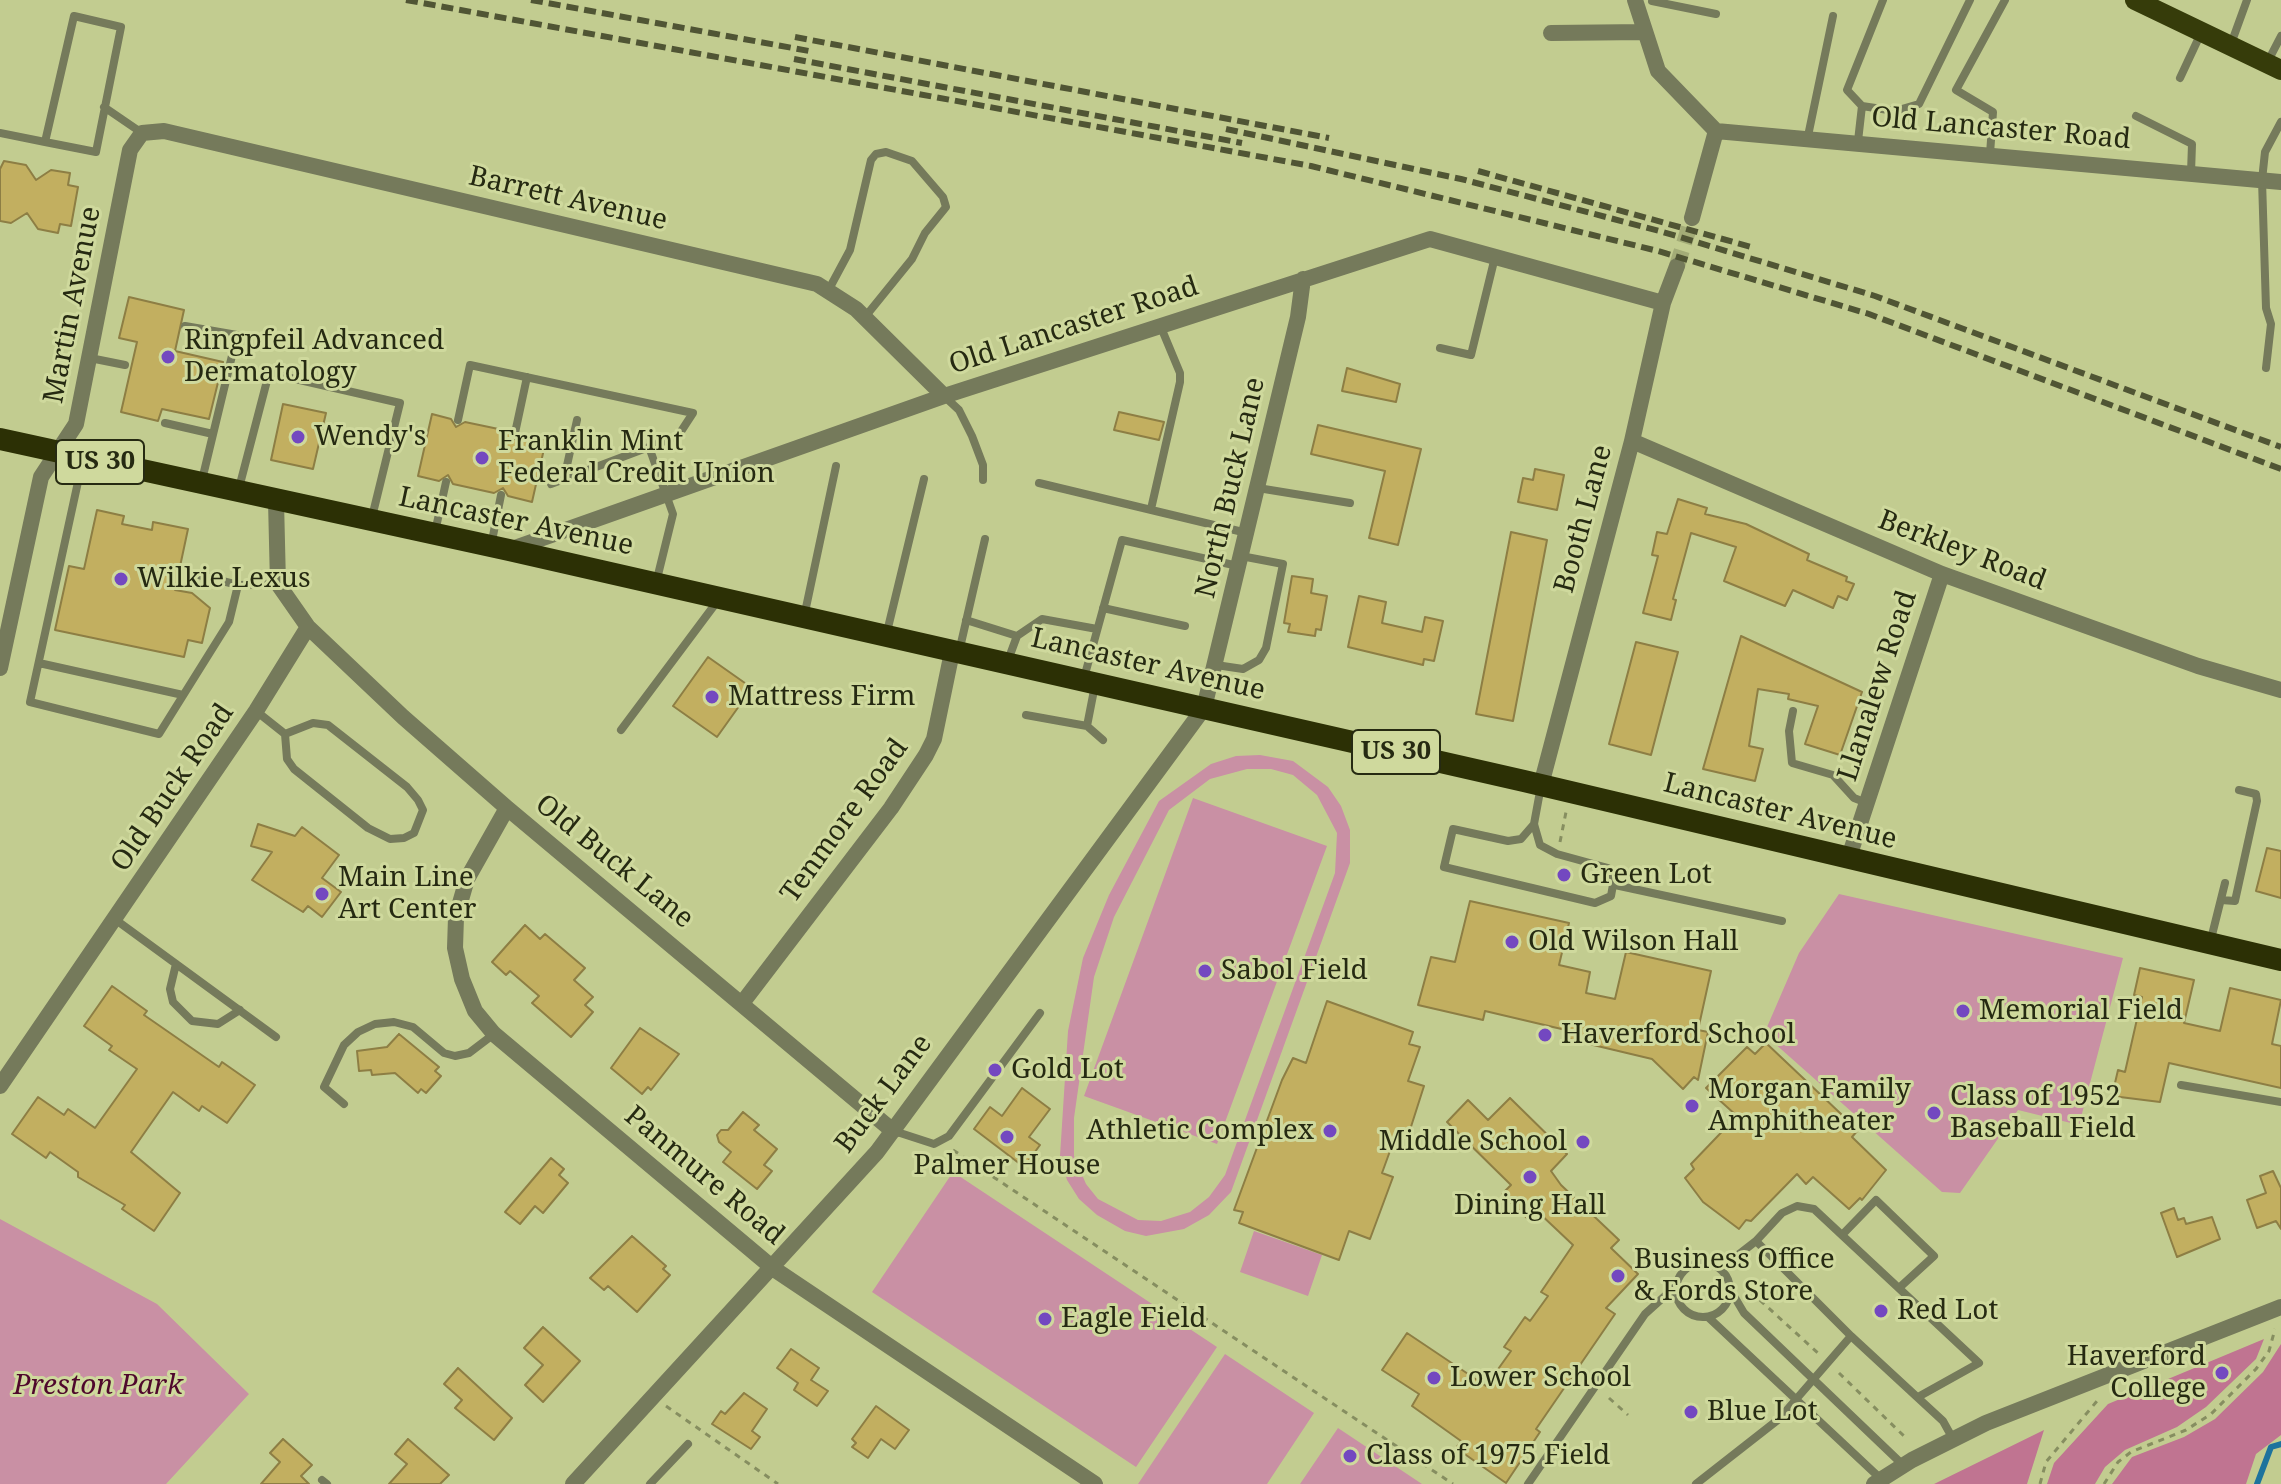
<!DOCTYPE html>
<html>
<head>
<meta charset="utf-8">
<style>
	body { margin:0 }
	canvas { display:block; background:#c2cc90 }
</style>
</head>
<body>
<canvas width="2281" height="1484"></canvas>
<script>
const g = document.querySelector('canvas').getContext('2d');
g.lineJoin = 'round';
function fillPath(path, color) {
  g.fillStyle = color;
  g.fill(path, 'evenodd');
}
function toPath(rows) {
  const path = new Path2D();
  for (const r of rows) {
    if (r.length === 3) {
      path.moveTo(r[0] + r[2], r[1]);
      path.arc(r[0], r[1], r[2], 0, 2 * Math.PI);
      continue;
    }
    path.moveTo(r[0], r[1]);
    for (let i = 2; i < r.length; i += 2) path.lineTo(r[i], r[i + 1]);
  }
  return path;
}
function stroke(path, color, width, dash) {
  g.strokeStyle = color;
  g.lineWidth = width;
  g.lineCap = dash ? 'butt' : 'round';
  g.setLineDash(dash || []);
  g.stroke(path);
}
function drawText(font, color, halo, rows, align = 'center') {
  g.font = font + ' "Noto Serif",serif';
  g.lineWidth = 6;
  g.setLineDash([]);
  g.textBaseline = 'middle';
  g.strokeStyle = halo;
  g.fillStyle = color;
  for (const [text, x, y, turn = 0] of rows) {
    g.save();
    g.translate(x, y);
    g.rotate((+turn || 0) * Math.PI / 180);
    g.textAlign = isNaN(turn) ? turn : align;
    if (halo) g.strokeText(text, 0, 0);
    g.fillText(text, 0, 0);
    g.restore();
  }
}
const green = toPath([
	[1260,755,1293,761,1328,787,1341,806,1350,830,1350,863,1231,1192,1209,1215,1184,1229,1146,1236,1125,1231,1097,1215,1079,1199,1067,1180,1060,1156,1068,1031,1083,958,1109,895,1159,801,1211,764,1236,756],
	[1247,769,1271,769,1293,775,1317,795,1337,833,1335,873,1225,1175,1209,1197,1190,1212,1161,1221,1138,1220,1098,1199,1086,1184,1074,1156,1074,1118,1094,977,1114,917,1169,810,1210,779],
	[1193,798,1327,846,1217,1144,1084,1096],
	[1839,894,2123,958,2079,1125,2018,1110,1960,1193,1942,1192,1764,1034,1799,953],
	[953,1172,1217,1347,1136,1467,872,1292],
	[0,1219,157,1304,249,1394,166,1484,0,1484],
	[1254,1231,1322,1255,1308,1296,1240,1272],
	[1225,1354,1314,1413,1267,1484,1138,1484],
	[1338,1428,1422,1484,1300,1484]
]);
const forest = toPath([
	[2264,1339,2256,1359,2206,1407,2177,1427,2125,1450,2105,1467,2095,1484,2047,1484,2054,1463,2108,1404],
	[2281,1344,2281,1435,2256,1454,2246,1484,2112,1484,2132,1457,2184,1437,2215,1419,2263,1372],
	[2044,1430,2027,1484,1934,1484]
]);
const stream = toPath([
	[2257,1484,2271,1447,2281,1444]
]);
const building = toPath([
	[4,161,26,165,36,180,51,170,70,173,68,185,78,187,71,226,60,224,58,233,38,229,27,213,11,223,0,221,0,169,4,161],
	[129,297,184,310,175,351,223,362,209,419,162,409,158,421,121,412,137,342,119,338,129,297],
	[1347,368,1400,384,1396,402,1342,391,1347,368],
	[283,404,326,413,313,469,271,460,283,404],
	[1119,412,1164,422,1159,440,1114,430,1119,412],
	[432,414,451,419,456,427,465,422,508,431,513,440,522,434,546,440,532,502,508,496,503,488,494,493,453,484,448,475,439,481,418,476,432,414],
	[1318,425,1421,449,1398,545,1369,538,1385,471,1311,454,1318,425],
	[1535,469,1564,475,1557,510,1518,502,1523,478,1533,480,1535,469],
	[1678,499,1707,508,1705,514,1746,524,1809,554,1807,560,1847,577,1846,581,1854,584,1847,600,1838,596,1833,608,1793,590,1785,606,1724,581,1736,547,1691,533,1673,599,1676,600,1671,620,1643,613,1658,556,1652,555,1657,532,1667,534,1678,499],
	[97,510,124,516,122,524,152,530,153,522,188,529,175,590,192,593,210,608,202,643,188,640,184,657,55,630,69,566,84,569,97,510],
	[1511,532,1547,540,1513,721,1476,714,1511,532],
	[1292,576,1313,579,1311,593,1327,596,1321,630,1316,629,1315,636,1288,632,1290,624,1284,623,1292,576],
	[1359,596,1386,602,1382,623,1422,632,1425,617,1443,621,1434,661,1424,659,1423,665,1348,647,1359,596],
	[1741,636,1862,692,1840,755,1805,744,1818,706,1788,699,1789,694,1758,689,1749,746,1763,749,1755,781,1703,769,1741,636],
	[1636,642,1678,652,1651,755,1609,744,1636,642],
	[708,657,752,688,717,737,673,706,708,657],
	[258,824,295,836,302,827,339,855,322,878,341,892,322,917,308,906,303,912,252,880,272,852,251,846,258,824],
	[2267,848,2281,851,2281,898,2256,891,2267,848],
	[1470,901,1569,923,1559,965,1590,972,1586,993,1615,999,1626,952,1711,971,1698,1030,1708,1032,1698,1080,1694,1077,1683,1089,1652,1059,1568,1039,1570,1031,1485,1011,1483,1020,1418,1005,1431,957,1455,962,1470,901],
	[525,925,540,939,545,934,585,968,574,980,593,997,585,1005,593,1012,571,1037,532,1003,539,996,510,971,506,975,492,962,525,925],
	[2140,968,2194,980,2184,1023,2220,1031,2230,988,2281,1000,2272,1044,2281,1046,2281,1088,2169,1063,2160,1102,2112,1096,2118,1070,2125,1072,2142,997,2134,995,2140,968],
	[112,986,147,1011,144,1015,219,1067,222,1062,255,1085,227,1123,202,1106,199,1111,173,1092,131,1152,180,1193,154,1231,122,1209,125,1205,78,1177,78,1172,50,1152,46,1158,12,1134,38,1097,64,1115,68,1109,95,1128,137,1069,109,1050,112,1046,84,1026,112,986],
	[1327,1001,1413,1032,1409,1044,1420,1047,1408,1081,1424,1086,1409,1133,1398,1129,1382,1173,1393,1177,1370,1239,1349,1231,1339,1260,1239,1223,1243,1212,1234,1210,1282,1080,1293,1058,1306,1063,1327,1001],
	[640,1028,679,1054,651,1090,648,1087,642,1094,611,1068,640,1028],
	[399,1034,439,1067,435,1071,441,1076,426,1093,421,1089,418,1093,395,1073,372,1075,371,1070,359,1071,357,1051,387,1047,399,1034],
	[1766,1043,1858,1130,1852,1137,1886,1170,1862,1200,1860,1198,1849,1209,1813,1177,1806,1184,1797,1174,1751,1221,1746,1220,1739,1229,1703,1202,1685,1178,1694,1169,1691,1164,1737,1116,1706,1088,1747,1047,1755,1054,1766,1043],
	[1022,1088,1050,1109,1029,1137,1040,1145,1024,1167,974,1129,990,1107,1002,1116,1022,1088],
	[1510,1098,1567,1154,1551,1171,1561,1185,1619,1240,1611,1248,1638,1274,1606,1308,1615,1314,1536,1429,1540,1432,1506,1483,1456,1448,1461,1441,1412,1406,1419,1394,1382,1370,1407,1333,1486,1386,1511,1351,1504,1347,1525,1317,1530,1321,1548,1296,1541,1292,1573,1245,1537,1211,1528,1219,1502,1194,1511,1185,1447,1122,1468,1100,1488,1120,1510,1098],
	[743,1112,759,1125,754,1130,777,1149,764,1165,772,1171,757,1189,723,1162,731,1152,719,1142,717,1135,721,1130,728,1130,743,1112],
	[551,1158,564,1169,559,1175,568,1183,543,1213,535,1206,520,1224,505,1212,551,1158],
	[2273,1171,2281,1188,2281,1229,2276,1221,2257,1228,2247,1200,2266,1193,2260,1176,2273,1171],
	[2174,1208,2178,1220,2184,1218,2186,1224,2212,1217,2220,1239,2177,1257,2161,1213,2174,1208],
	[632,1236,666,1266,663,1269,670,1275,637,1312,608,1286,604,1290,590,1278,632,1236],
	[543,1327,580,1361,543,1402,525,1385,543,1365,524,1348,543,1327],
	[791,1349,819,1368,811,1380,828,1391,817,1406,794,1390,798,1383,777,1368,791,1349],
	[458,1368,512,1418,494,1440,455,1408,462,1400,444,1384,458,1368],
	[744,1393,767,1409,752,1431,760,1437,751,1449,712,1424,721,1411,725,1414,744,1393],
	[876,1406,909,1430,895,1449,881,1439,868,1458,852,1447,856,1443,852,1439,876,1406],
	[283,1439,312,1465,301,1476,309,1484,261,1484,280,1462,270,1453,283,1439],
	[408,1439,449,1475,440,1484,389,1484,407,1464,395,1454,408,1439]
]);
const minorTunnel = toPath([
	[1677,266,1692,218]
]);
const path = toPath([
	[1560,842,1566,812],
	[953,1150,1453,1484],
	[1751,1292,1819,1354],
	[1839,1373,1906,1438],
	[1609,1398,1628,1415],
	[666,1406,778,1484],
	[2040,1484,2046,1462,2097,1401],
	[2104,1484,2118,1462,2131,1452,2186,1430,2211,1414,2256,1369,2269,1351,2275,1329]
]);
const service = toPath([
	[1652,1,1716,14],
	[2231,44,2247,0],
	[2267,63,2281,36],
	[2180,78,2201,33],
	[1862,106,1895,111,1919,104,1970,0],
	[104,107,142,133],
	[2136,116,2192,144,2191,173],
	[0,133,45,142,96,152,121,27,74,16,45,142],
	[1808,136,1833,16],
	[1858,141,1862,106,1847,90,1883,0],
	[1990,154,1993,112,1956,90,2005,0],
	[828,291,850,250,871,160,876,154,886,152,912,161,943,197,946,207,925,233,912,259,865,317],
	[185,326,237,335,202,480],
	[1440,348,1471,355,1495,257],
	[90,358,125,365],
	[2266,368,2271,324,2266,308,2262,180,2265,152,2281,122],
	[944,396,959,410,972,436,983,465,983,480],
	[458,420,470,365,693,413,678,436,649,447],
	[165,423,213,434],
	[515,433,527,377],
	[83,459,30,702,159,734,229,622,238,585],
	[564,479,577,420],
	[1039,483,1247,533],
	[551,484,649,447,673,514,656,583],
	[239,488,269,373,400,403,372,517],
	[1258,488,1350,503],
	[1151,509,1180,382,1180,373,1160,325],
	[435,532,446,482],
	[491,546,501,495],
	[191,573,238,585,277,584],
	[1103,608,1185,626],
	[804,617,836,466],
	[966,620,1017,636],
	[886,636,924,479],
	[959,652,985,539],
	[39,663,183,695],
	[1007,663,1017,636,1042,619,1097,629],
	[1216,665,1243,669,1259,660,1266,648,1283,564,1241,556],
	[1084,678,1122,540,1238,566],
	[256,711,285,734,313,723,328,725,407,787,418,800,423,810,414,833,404,838,390,839,368,828,294,769,287,759,285,734],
	[1793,711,1789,731,1792,763,1833,775,1854,798,1867,803],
	[1026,715,1087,726,1095,685],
	[1087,726,1103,740],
	[621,730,719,599],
	[1534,824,1521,839,1508,841,1453,829,1444,867,1595,903,1611,896,1614,879,1608,868,1557,854,1540,845,1534,824,1541,786],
	[1615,885,1782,921],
	[2221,900,2235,901,2257,801,2256,794,2239,790],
	[116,920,276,1037],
	[2210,943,2225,883],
	[176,964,170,989,173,1002,192,1021,218,1024,240,1010],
	[2181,1085,2281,1102],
	[344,1104,324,1087,344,1045,358,1032,375,1024,394,1022,413,1027,444,1053,455,1056,469,1053,494,1034],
	[894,1131,934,1144,949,1136,1040,1013],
	[1842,1235,1876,1200,1934,1256,1899,1288],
	[1703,1290,27],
	[1720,1269,1756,1241],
	[1731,1291,1744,1313,1903,1465],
	[1708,1317,1881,1479],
	[1851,1336,1756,1241,1782,1213,1797,1206,1814,1209,1979,1363,1918,1397],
	[322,1480,327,1484],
	[650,1484,688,1444],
	[1528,1484,1645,1314,1676,1286],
	[1696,1484,1779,1419,1851,1336,1943,1421,1953,1439]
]);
const minor = toPath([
	[1635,0,1658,71,1716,131,1692,218],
	[1551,33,1645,32],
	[1716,131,2281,182],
	[1632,441,1942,574,2198,666,2281,690],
	[509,550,944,396,1430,239,1663,303],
	[308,627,403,717,507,808,893,1131],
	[0,668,41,477,76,424,130,150,142,133,164,131,817,284,856,309,944,396],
	[1541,785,1632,441,1663,303,1677,266],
	[507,808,467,879,456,917,455,948,462,979,475,1011,494,1034,774,1269,1095,1484],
	[1848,860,1942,574],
	[743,1002,891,808,926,755,934,739,952,652],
	[0,1086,256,711,308,627,278,584,276,501],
	[573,1484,877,1152,1204,708,1298,317,1303,279]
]);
const tertiary = toPath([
	[1874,1484,1912,1460,1986,1423,2281,1307]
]);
const primary = toPath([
	[2135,0,2281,70]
]);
const trunk = toPath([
	[0,439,509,550,1524,781,2281,960]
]);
const rail = toPath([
	[406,0,1311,166,1658,251,1869,314,2281,469],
	[531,0,809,51],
	[795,37,1329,138],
	[794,59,1242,143],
	[1226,129,1461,179,1663,232,1875,296,2281,447],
	[1478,171,1755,248]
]);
const markers = [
	[168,357,8,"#7348c0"],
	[298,437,8,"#7348c0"],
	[482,458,8,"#7348c0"],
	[121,579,8,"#7348c0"],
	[712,697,8,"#7348c0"],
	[1564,875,8,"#7348c0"],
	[322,894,8,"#7348c0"],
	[1512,942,8,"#7348c0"],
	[1205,971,8,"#7348c0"],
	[1963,1011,8,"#7348c0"],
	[1545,1035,8,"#7348c0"],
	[995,1070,8,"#7348c0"],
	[1692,1106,8,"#7348c0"],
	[1934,1113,8,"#7348c0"],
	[1330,1131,8,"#7348c0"],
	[1007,1137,8,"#7348c0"],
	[1583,1142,8,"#7348c0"],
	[1530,1177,8,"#7348c0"],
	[1618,1276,8,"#7348c0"],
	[1881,1311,8,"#7348c0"],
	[1045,1319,8,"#7348c0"],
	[2222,1373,8,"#7348c0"],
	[1434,1378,8,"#7348c0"],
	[1691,1412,8,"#7348c0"],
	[1350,1456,8,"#7348c0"]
];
const shields = [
	[100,462,88],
	[1396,752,88]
];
const shieldNames = [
	["US 30",100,462],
	["US 30",1396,752]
];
const streetNames = [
	["Old Lancaster Road",2001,129,5],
	["Barrett Avenue",568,199,13],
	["Martin Avenue",73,305,-79],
	["Old Lancaster Road",1074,326,-18],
	["North Buck Lane",1231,488,-77],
	["Booth Lane",1584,519,-75],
	["Lancaster Avenue",516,522,12],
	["Berkley Road",1962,551,21],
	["Lancaster Avenue",1148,665,13],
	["Llanalew Road",1878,686,-72],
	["Old Buck Road",173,788,-56],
	["Lancaster Avenue",1780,812,14],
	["Tenmore Road",845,821,-54],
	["Old Buck Lane",614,862,39],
	["Buck Lane",884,1094,-53],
	["Panmure Road",704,1176,40]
];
const poiNames = [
	["Ringpfeil Advanced",184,341],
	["Dermatology",184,373],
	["Wendy's",314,437],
	["Franklin Mint",498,442],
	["Federal Credit Union",498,474],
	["Wilkie Lexus",137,579],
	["Mattress Firm",728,697],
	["Green Lot",1580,875],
	["Main Line",338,878],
	["Art Center",338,910],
	["Old Wilson Hall",1528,942],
	["Sabol Field",1221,971],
	["Memorial Field",1979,1011],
	["Haverford School",1561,1035],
	["Gold Lot",1011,1070],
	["Morgan Family",1708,1090],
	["Amphitheater",1708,1122],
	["Class of 1952",1950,1097],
	["Baseball Field",1950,1129],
	["Athletic Complex",1314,1131,"right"],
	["Middle School",1567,1142,"right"],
	["Palmer House",1007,1166,"center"],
	["Dining Hall",1530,1206,"center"],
	["Business Office",1634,1260],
	["& Fords Store",1634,1292],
	["Red Lot",1897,1311],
	["Eagle Field",1061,1319],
	["Haverford",2206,1357,"right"],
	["College",2206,1389,"right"],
	["Lower School",1450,1378],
	["Blue Lot",1707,1412],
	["Class of 1975 Field",1366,1456]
];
const parkNames = [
	["Preston Park",98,1386]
];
fillPath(green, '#c990a4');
fillPath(forest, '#c07491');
stroke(stream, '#1d739d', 6);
fillPath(building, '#c2af60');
stroke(building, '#8d7e44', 2);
stroke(minorTunnel, '#a3ac77', 16, [16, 8]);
stroke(path, '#868e60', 3, [6, 6]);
stroke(service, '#757a5b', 8);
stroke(minor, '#757a5b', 16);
stroke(tertiary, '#757a5b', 16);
stroke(primary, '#363c0a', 20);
stroke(trunk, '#2c3005', 22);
stroke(rail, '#505534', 6, [12, 6]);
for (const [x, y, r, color] of markers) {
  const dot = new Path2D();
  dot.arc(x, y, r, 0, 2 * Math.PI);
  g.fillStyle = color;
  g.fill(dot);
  stroke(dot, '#cfd99d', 3);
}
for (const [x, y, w] of shields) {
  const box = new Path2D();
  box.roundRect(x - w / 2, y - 22, w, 44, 6);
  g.fillStyle = '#cfd99d';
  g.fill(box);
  stroke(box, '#262a12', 2);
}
drawText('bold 26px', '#262a12', null, shieldNames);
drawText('28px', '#262a12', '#cfd99d', streetNames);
drawText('28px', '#262a12', '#cfd99d', poiNames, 'left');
drawText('italic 28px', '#4f082c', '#cfd99d', parkNames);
</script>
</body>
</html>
